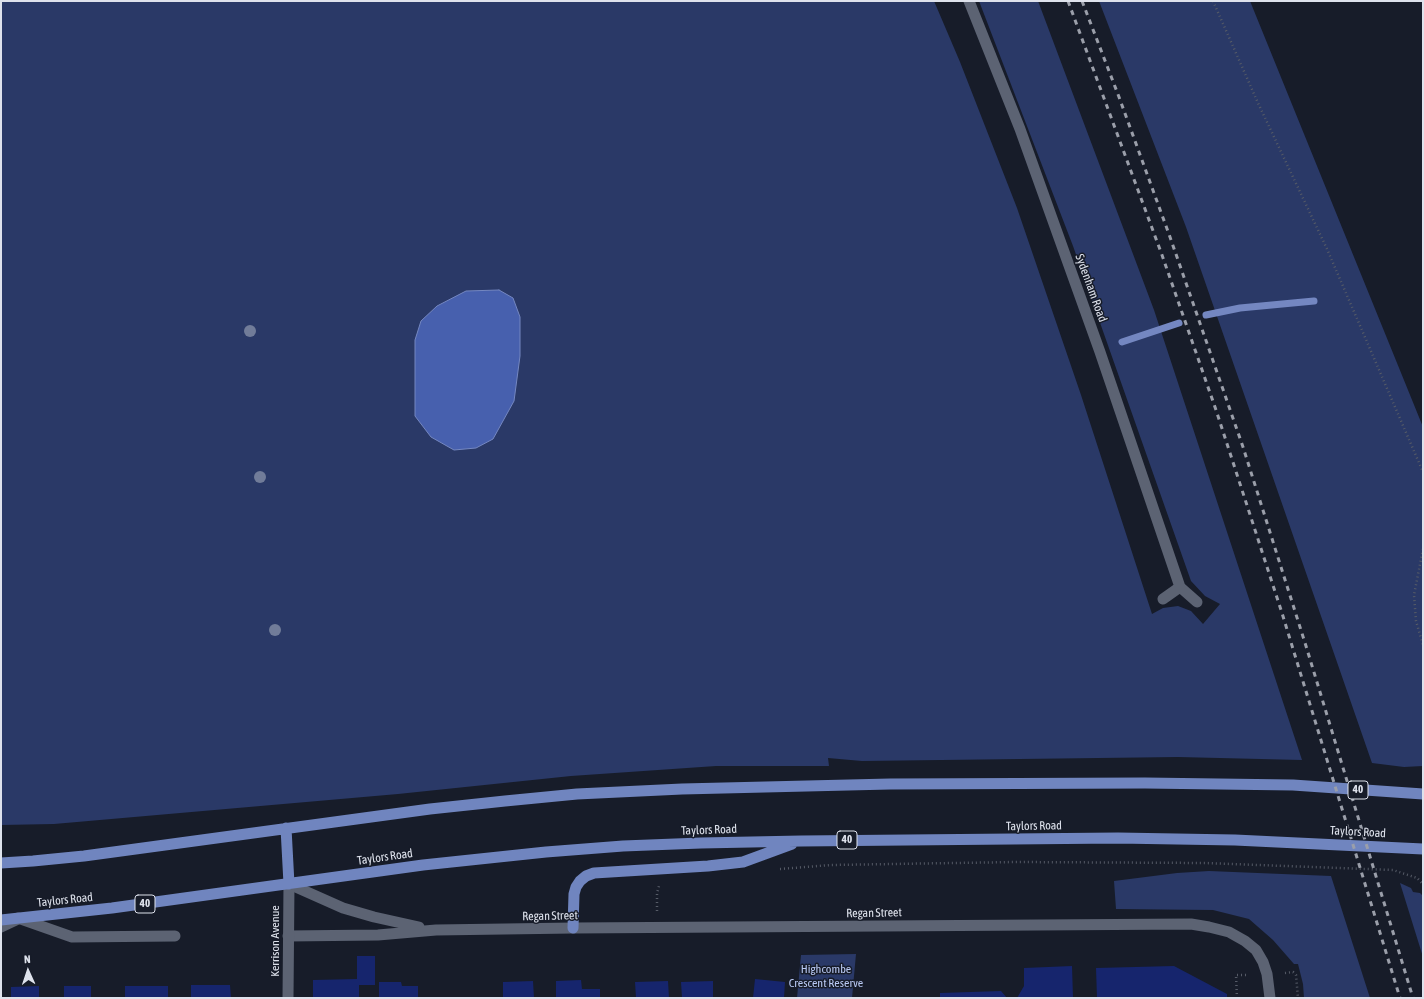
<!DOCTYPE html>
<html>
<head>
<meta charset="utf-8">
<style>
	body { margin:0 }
	#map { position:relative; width:1424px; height:999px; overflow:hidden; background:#171c29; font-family:"Asap Condensed",sans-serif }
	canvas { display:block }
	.frame { position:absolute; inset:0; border:2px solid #dee2ec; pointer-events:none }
	.north { position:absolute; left:8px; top:951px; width:40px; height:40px; -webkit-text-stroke:3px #171c29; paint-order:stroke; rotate:357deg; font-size:11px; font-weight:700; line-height:16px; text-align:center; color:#dee2ec }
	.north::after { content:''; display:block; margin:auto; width:14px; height:18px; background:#dee2ec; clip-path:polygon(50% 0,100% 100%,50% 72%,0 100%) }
</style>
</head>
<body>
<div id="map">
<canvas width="1424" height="999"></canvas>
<div class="frame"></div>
<div class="north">N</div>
</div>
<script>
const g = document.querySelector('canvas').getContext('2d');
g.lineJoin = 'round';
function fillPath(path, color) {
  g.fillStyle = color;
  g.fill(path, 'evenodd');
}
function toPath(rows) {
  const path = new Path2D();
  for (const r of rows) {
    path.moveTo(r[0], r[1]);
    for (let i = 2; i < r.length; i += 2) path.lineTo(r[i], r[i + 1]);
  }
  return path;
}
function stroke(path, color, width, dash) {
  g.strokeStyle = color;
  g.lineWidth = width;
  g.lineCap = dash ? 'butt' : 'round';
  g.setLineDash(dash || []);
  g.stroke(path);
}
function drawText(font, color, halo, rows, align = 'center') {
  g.font = font + ' "Asap Condensed",sans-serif';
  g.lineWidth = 3;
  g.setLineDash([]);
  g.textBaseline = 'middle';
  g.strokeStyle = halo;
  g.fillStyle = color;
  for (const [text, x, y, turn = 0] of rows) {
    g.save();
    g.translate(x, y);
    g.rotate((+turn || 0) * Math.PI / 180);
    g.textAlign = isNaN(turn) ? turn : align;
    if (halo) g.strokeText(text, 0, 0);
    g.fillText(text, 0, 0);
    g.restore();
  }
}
const green = toPath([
	[1,1,934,1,960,62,1017,208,1081,395,1152,614,1163,608,1178,606,1191,611,1203,624,1220,604,1205,596,1191,581,1073,246,979,1,1038,1,1154,310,1302,760,1178,757,862,761,828,758,829,766,716,766,571,776,398,794,54,824,1,825],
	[1099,1,1250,1,1423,427,1423,766,1404,767,1372,763,1186,227],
	[1209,871,1331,876,1370,998,1304,998,1303,984,1298,964,1294,964,1273,940,1249,919,1213,910,1116,909,1114,881,1177,873],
	[1400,883,1411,888,1413,892,1420,893,1423,896,1423,957],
	[856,954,852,998,797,998,801,955]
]);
const water = toPath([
	[499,290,513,298,520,317,520,356,514,401,493,439,476,448,454,450,431,437,415,416,415,340,421,321,437,306,466,291,499,290]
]);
const stream = toPath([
	[1206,315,1240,308,1314,301],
	[1122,342,1179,323]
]);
const building = toPath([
	[357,956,375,956,375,985,359,985,359,998,313,998,313,980,357,979],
	[1072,966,1073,998,1017,998,1024,986,1024,968],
	[1174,966,1227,994,1227,998,1097,998,1096,968],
	[755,979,785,982,784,998,753,998],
	[581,980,582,989,600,989,600,998,556,998,556,981],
	[533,981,534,998,503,998,503,982],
	[668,981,669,998,636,998,635,982],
	[713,981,713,998,682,998,681,982],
	[379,982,401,982,402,986,418,986,418,998,379,998],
	[191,985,230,985,231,998,191,998],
	[39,986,39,998,11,998,11,987],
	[64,986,91,986,91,998,64,998],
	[125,986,168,986,168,998,125,998],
	[1001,991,1007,998,940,998,940,993]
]);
const path = toPath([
	[1213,1,1258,103,1327,249,1423,472],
	[1423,549,1414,595,1416,621,1423,645],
	[780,869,831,865,1016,862,1205,863,1393,870,1417,878,1423,884],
	[657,911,657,893,659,886],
	[1285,973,1293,972,1296,975,1298,998],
	[1237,998,1236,975,1248,975]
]);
const service = toPath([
	[18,918,72,937,175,936]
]);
const minor = toPath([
	[969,1,1020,129,1100,352,1180,587],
	[1163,599,1180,587,1197,602],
	[289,884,343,908,374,917,419,927],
	[1,927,18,919],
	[288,936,378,935,436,930,573,928,1191,924,1209,927,1229,932,1245,941,1256,950,1263,962,1267,974,1270,998]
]);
const tertiary = toPath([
	[288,998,289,884]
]);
const primary = toPath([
	[286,828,289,884],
	[1,863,33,861,84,856,430,809,505,801,577,794,682,789,890,784,1145,783,1293,785,1423,794],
	[1,920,112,908,423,865,546,852,623,846,701,843,801,841,1118,838,1235,840,1423,849],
	[573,928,574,894,576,887,580,881,586,876,594,873,708,866,743,862,792,844]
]);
const rail = toPath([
	[1068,1,1162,255,1216,410,1282,613,1400,998],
	[1082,1,1119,97,1170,237,1243,447,1306,646,1413,998]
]);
const trees = [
	[250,331],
	[260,477],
	[275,630]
];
const shields = [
	[1358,790,20],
	[847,840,20],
	[145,904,20]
];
const shieldNames = [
	["40",1358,790],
	["40",847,840],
	["40",145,904]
];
const streetNames = [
	["Sydenham Road",1091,288,70],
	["Taylors Road",1034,826,-1],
	["Taylors Road",709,830,-2],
	["Taylors Road",1358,832,3],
	["Taylors Road",385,857,-8],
	["Taylors Road",65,900,-6],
	["Regan Street",874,913,-1],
	["Regan Street",550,916,-1],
	["Kerrison Avenue",275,941,-90]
];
const parkNames = [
	["Highcombe",826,969],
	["Crescent Reserve",826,983]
];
fillPath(green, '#2a3967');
fillPath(water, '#4760ae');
stroke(water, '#7487c1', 1);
stroke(stream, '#7487c1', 7);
fillPath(building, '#16256d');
stroke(path, '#565b67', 2.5, [1, 3]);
stroke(service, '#5c6373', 11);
stroke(minor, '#5c6373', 11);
stroke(tertiary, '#5c6373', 11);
stroke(primary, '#7085bf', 11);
stroke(rail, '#9b9faa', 3, [5, 5]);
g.fillStyle = '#717c99';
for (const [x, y] of trees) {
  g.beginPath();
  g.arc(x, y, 6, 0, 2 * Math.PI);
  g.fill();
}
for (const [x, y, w] of shields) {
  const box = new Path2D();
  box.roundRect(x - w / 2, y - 9, w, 18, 3);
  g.fillStyle = '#171c29';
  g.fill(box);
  stroke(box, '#dee2ec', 1);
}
drawText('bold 11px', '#dee2ec', null, shieldNames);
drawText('12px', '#dee2ec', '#171c29', streetNames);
drawText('12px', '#bacaf5', '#171c29', parkNames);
</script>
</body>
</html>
